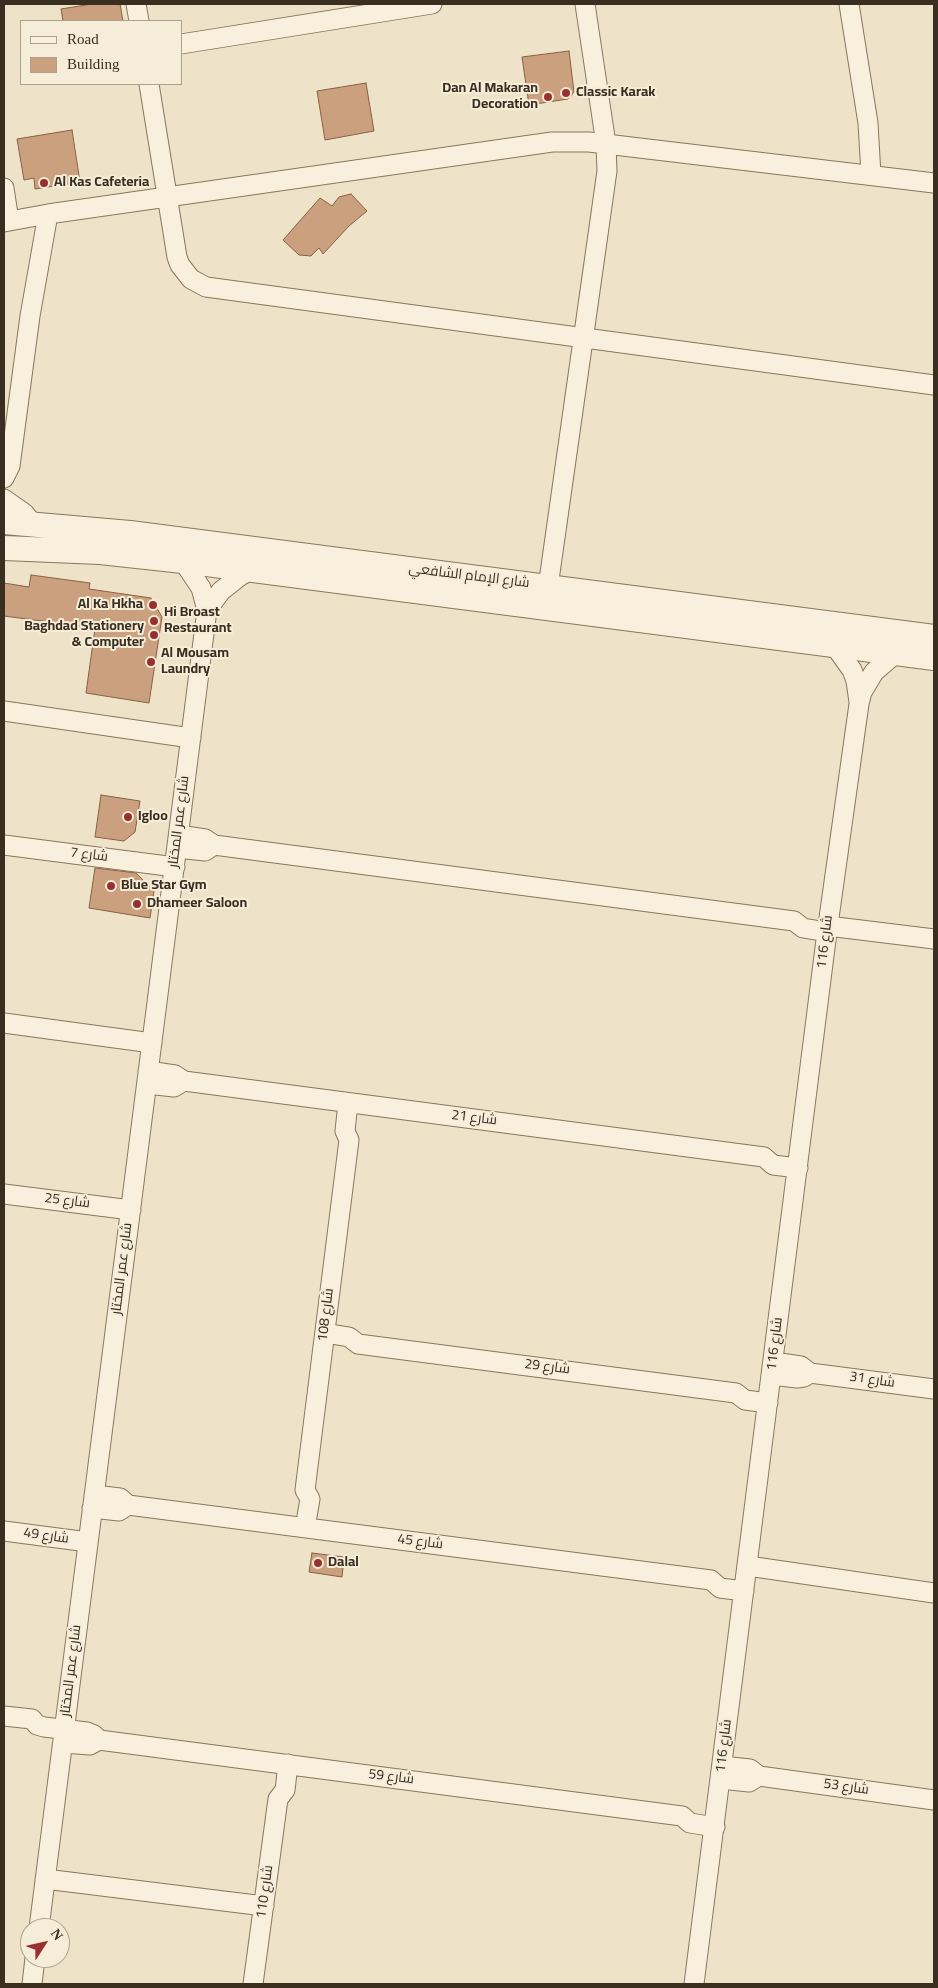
<!DOCTYPE html>
<html>
<head>
<meta charset="utf-8">
<style>
	body { margin:0 }
	#map { position:relative; width:938px; height:1988px; overflow:hidden; background:#eee3c8; font-family:Georgia,serif }
	canvas { display:block }
	.frame { position:absolute; inset:0; border:5px solid #3a2e21; pointer-events:none }
	.legend { position:absolute; left:20px; top:20px; width:162px; height:65px; box-sizing:border-box; background:#f5edd8; border:1px solid #aaa18f; margin:0; padding:6px 9px; list-style:none; font-size:15px; color:#3a2e21 }
	.legend li { display:flex; align-items:center; gap:10px; height:25px }
	.legend b { width:25px; border:1px solid #aaa18f }
	.north { position:absolute; left:20px; top:1918px; width:50px; height:50px; box-sizing:border-box; background:#f5edd8; border:1px solid #aaa18f; border-radius:50%; rotate:55deg; font-size:14px; font-weight:700; line-height:20px; text-align:center; color:#3a2e21 }
	.north::after { content:''; display:block; margin:auto; width:18px; height:22px; background:#97302f; clip-path:polygon(50% 0,100% 100%,50% 72%,0 100%) }
</style>
</head>
<body>
<div id="map">
<canvas width="938" height="1988"></canvas>
<div class="frame"></div>
<ul class="legend">
<li><b style="height:6px;background:#f8f0dc"></b>Road</li>
<li><b style="height:14px;background:#caa07f"></b>Building</li>
</ul>
<div class="north">N</div>
</div>
<script>
const g = document.querySelector('canvas').getContext('2d');
g.lineJoin = 'round';
function fillPath(path, color) {
  g.fillStyle = color;
  g.fill(path, 'evenodd');
}
function toPath(rows) {
  const path = new Path2D();
  for (const r of rows) {
    path.moveTo(r[0], r[1]);
    for (let i = 2; i < r.length; i += 2) path.lineTo(r[i], r[i + 1]);
  }
  return path;
}
function stroke(path, color, width, dash) {
  g.strokeStyle = color;
  g.lineWidth = width;
  g.lineCap = dash ? 'butt' : 'round';
  g.setLineDash(dash || []);
  g.stroke(path);
}
function drawText(font, color, halo, rows, align = 'center') {
  g.font = font + ' Georgia,Cairo,serif';
  g.lineWidth = 4;
  g.setLineDash([]);
  g.textBaseline = 'middle';
  g.strokeStyle = halo;
  g.fillStyle = color;
  for (const [text, x, y, turn = 0] of rows) {
    g.save();
    g.translate(x, y);
    g.rotate((+turn || 0) * Math.PI / 180);
    g.textAlign = isNaN(turn) ? turn : align;
    if (halo) g.strokeText(text, 0, 0);
    g.fillText(text, 0, 0);
    g.restore();
  }
}
const building = toPath([
	[92,4,120,4,123,21,63,21,61,9,92,4],
	[569,51,574,92,568,99,529,105,522,57,569,51],
	[366,83,374,131,325,140,317,91,366,83],
	[72,130,80,182,35,189,34,178,24,180,17,139,72,130],
	[351,194,367,211,349,226,323,254,319,248,311,256,299,255,283,240,320,198,332,206,339,197,351,194],
	[31,575,90,583,89,589,151,598,162,617,149,703,86,693,95,628,4,616,4,583,29,587,31,575],
	[101,795,140,801,135,832,124,841,95,837,101,795],
	[95,868,136,873,154,891,150,918,89,908,95,868],
	[312,1553,344,1557,342,1577,309,1572,312,1553]
]);
const minor = toPath([
	[136,4,139,21],
	[849,4,868,123,871,175],
	[181,44,432,4],
	[149,84,177,257,180,265,191,279,206,287,934,385],
	[4,188,9,221],
	[4,222,48,214,552,142,589,142,934,183],
	[4,478,10,466,30,316,48,214],
	[4,499,24,513,33,524],
	[548,587,607,171,606,144,585,4],
	[207,610,221,591,240,576,251,570],
	[834,645,852,670,856,681,859,702],
	[4,711,191,738],
	[179,835,205,839,214,845,794,921,803,928,827,932],
	[4,845,175,867],
	[177,848,205,851,214,845],
	[828,926,934,939],
	[4,1023,152,1043],
	[148,1071,175,1075,184,1081,764,1157,773,1165,798,1168],
	[147,1084,174,1087,184,1081],
	[4,1194,131,1210],
	[325,1333,349,1337,358,1344,736,1393,745,1400,768,1403],
	[773,1362,801,1366,810,1373,934,1389],
	[772,1375,797,1378,804,1377,810,1373],
	[94,1495,120,1498,128,1505,711,1580,720,1588,744,1591],
	[92,1508,119,1511,128,1505],
	[305,1528,310,1499,305,1490,349,1140,345,1131,348,1103],
	[4,1531,88,1542],
	[748,1566,934,1593],
	[4,1716,32,1719,37,1725,44,1727,87,1732,94,1735,99,1740,682,1816,690,1823,715,1827],
	[63,1743,90,1745,99,1740],
	[722,1766,750,1769,759,1776,934,1800],
	[721,1779,749,1782,759,1776],
	[45,1879,264,1906],
	[39,1928,207,610,201,588,183,561],
	[32,1984,35,1958],
	[253,1984,278,1799,285,1790,288,1764],
	[694,1984,827,932,859,704,862,692,874,672,896,653]
]);
const tertiary = toPath([
	[4,522,130,533,934,637],
	[4,548,100,552,183,561,934,658]
]);
const markers = [
	[566,93,5,"#97302f"],
	[548,97,5,"#97302f"],
	[44,183,5,"#97302f"],
	[153,605,5,"#97302f"],
	[154,621,5,"#97302f"],
	[154,635,5,"#97302f"],
	[151,662,5,"#97302f"],
	[128,817,5,"#97302f"],
	[111,886,5,"#97302f"],
	[137,904,5,"#97302f"],
	[318,1563,5,"#97302f"]
];
const poiNames = [
	["Dan Al Makaran",538,89,"right"],
	["Decoration",538,105,"right"],
	["Classic Karak",576,93],
	["Al Kas Cafeteria",54,183],
	["Al Ka Hkha",143,605,"right"],
	["Hi Broast",164,613],
	["Restaurant",164,629],
	["Baghdad Stationery",144,627,"right"],
	["& Computer",144,643,"right"],
	["Al Mousam",161,654],
	["Laundry",161,670],
	["Igloo",138,817],
	["Blue Star Gym",121,886],
	["Dhameer Saloon",147,904],
	["Dalal",328,1563]
];
const streetNames = [
	["شارع الإمام الشافعي",469,577,7],
	["شارع عمر المختار",180,822,-83],
	["شارع 7",89,856,7],
	["شارع 116",826,942,-83],
	["شارع 21",474,1119,7],
	["شارع 25",67,1202,7],
	["شارع عمر المختار",123,1269,-83],
	["شارع 108",327,1315,-83],
	["شارع 116",776,1344,-83],
	["شارع 29",547,1368,7],
	["شارع 31",872,1381,8],
	["شارع 49",46,1537,8],
	["شارع 45",420,1543,7],
	["شارع عمر المختار",72,1671,-83],
	["شارع 116",725,1746,-83],
	["شارع 59",391,1778,7],
	["شارع 53",846,1788,8],
	["شارع 110",266,1892,-82]
];
fillPath(building, '#caa07f');
stroke(building, '#886044', 1);
stroke(minor, '#89765d', 21);
stroke(tertiary, '#89765d', 26);
stroke(minor, '#f8f0dc', 19);
stroke(tertiary, '#f8f0dc', 24);
for (const [x, y, r, color] of markers) {
  const dot = new Path2D();
  dot.arc(x, y, r, 0, 2 * Math.PI);
  g.fillStyle = color;
  g.fill(dot);
  stroke(dot, '#f5edd8', 2);
}
drawText('bold 14px', '#3a2e21', '#f5edd8', poiNames, 'left');
drawText('14px', '#3a2e21', '#f5edd8', streetNames);
</script>
</body>
</html>
